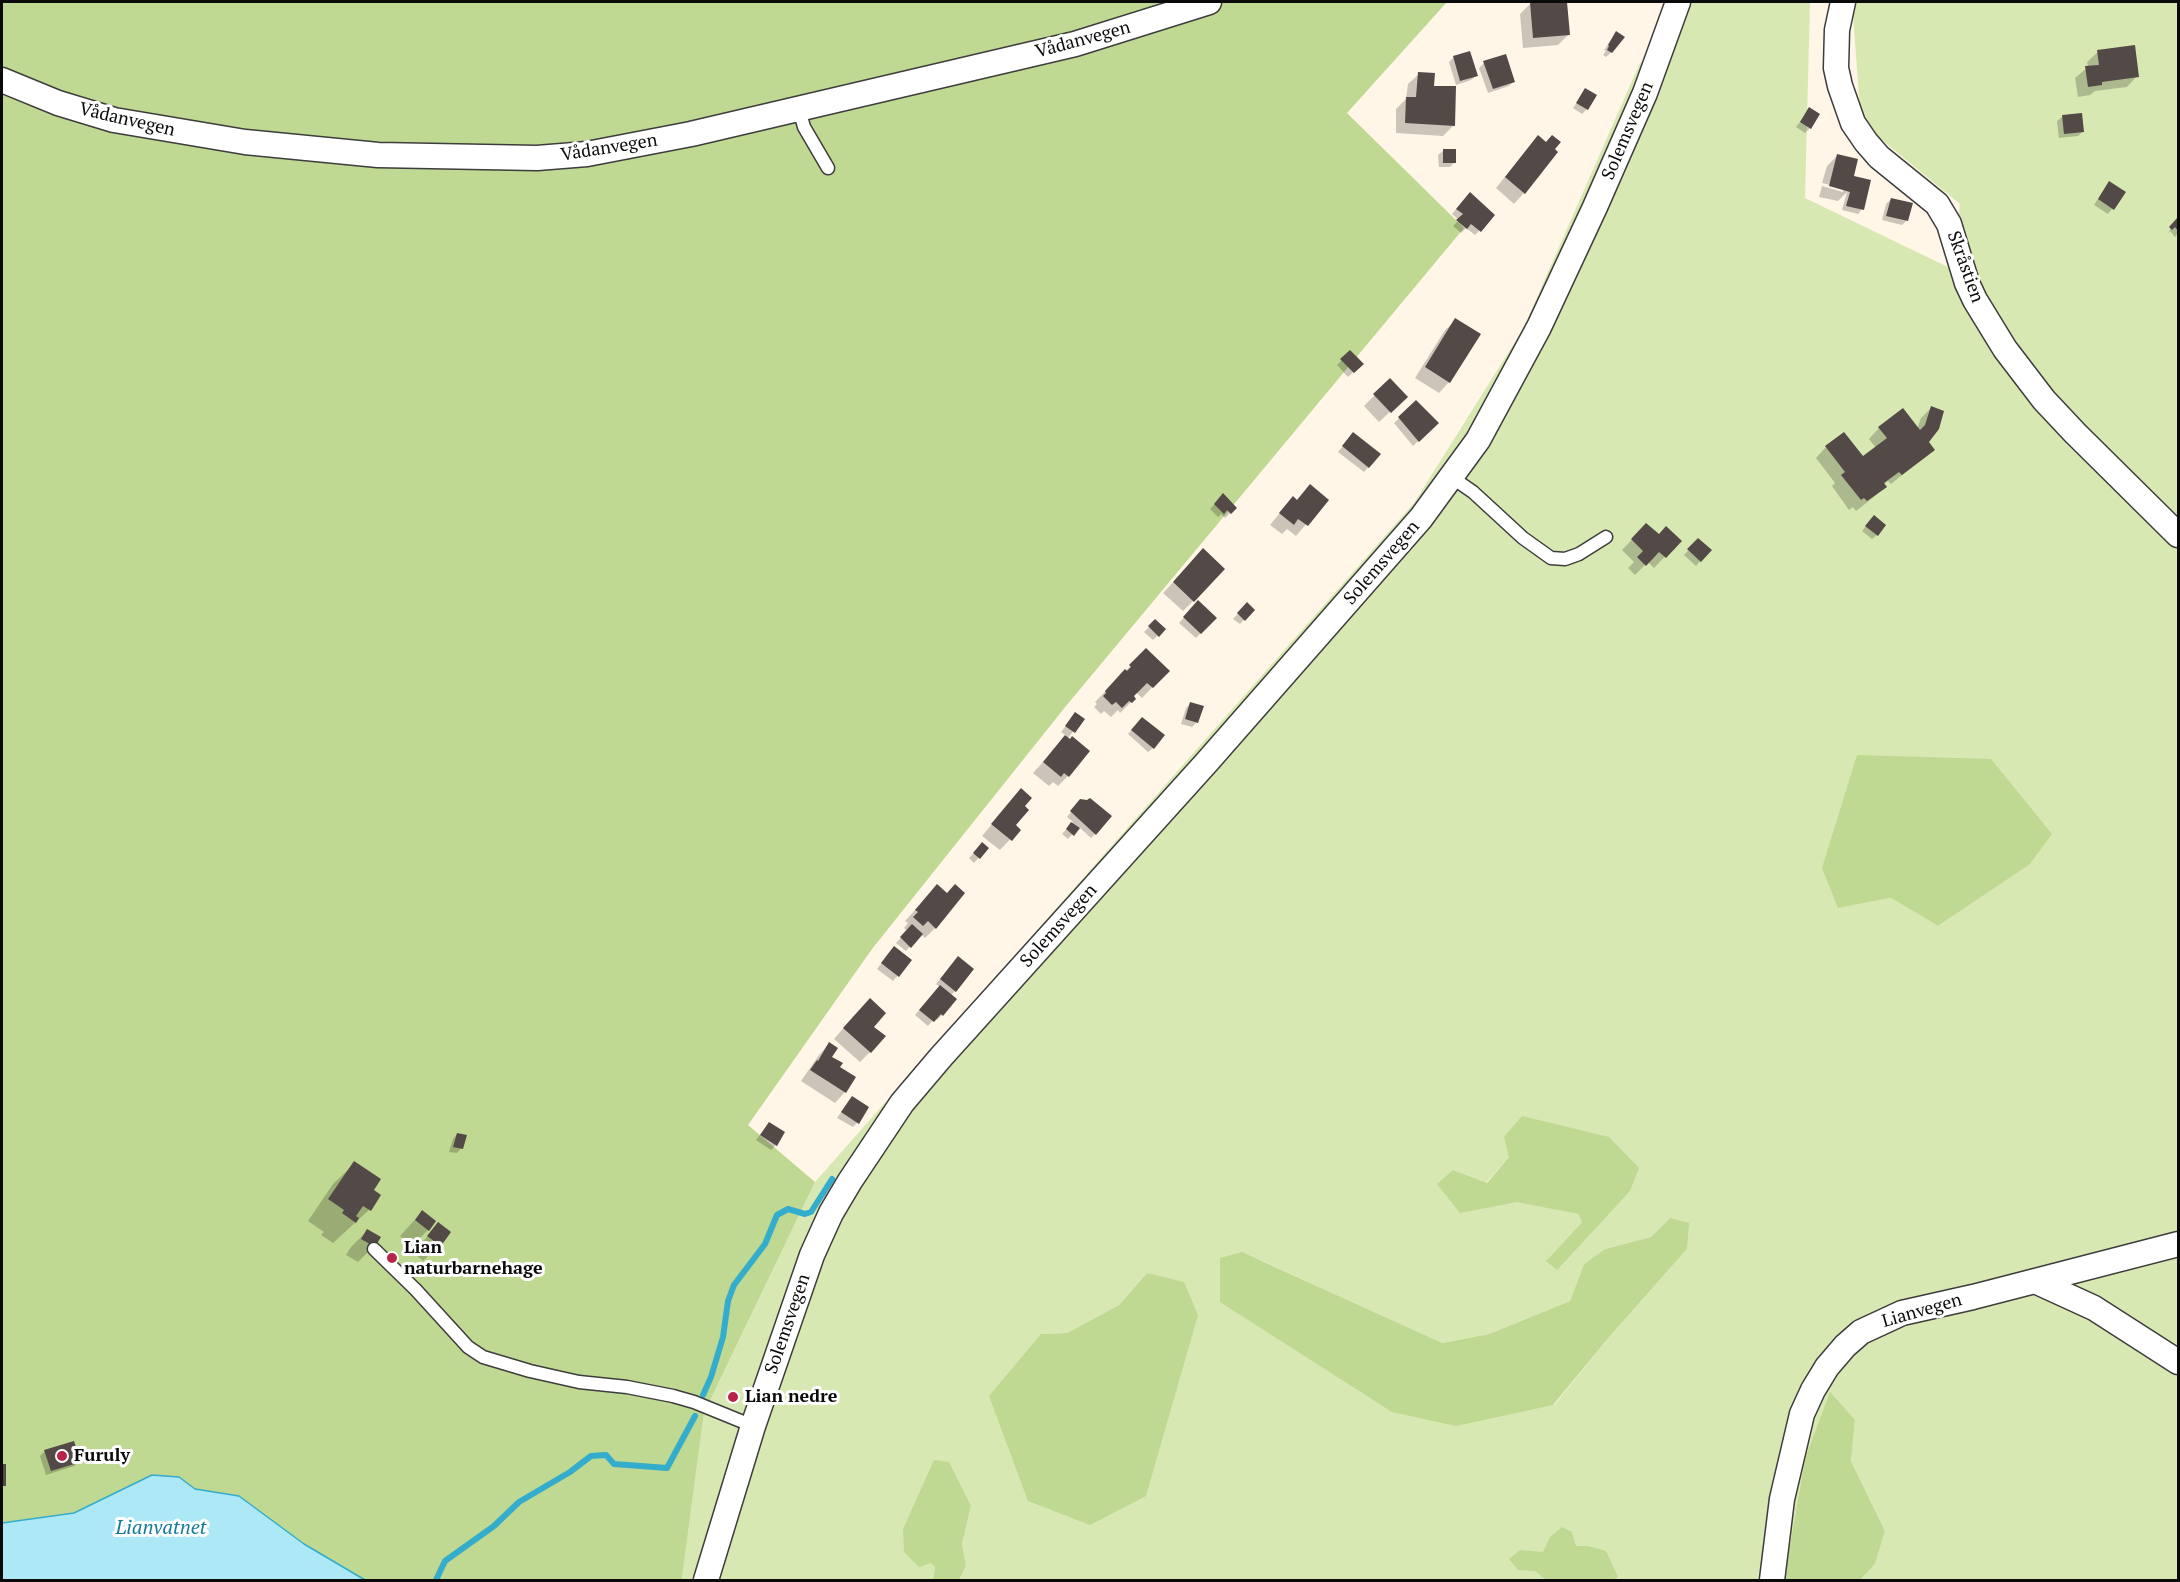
<!DOCTYPE html>
<html>
<head>
<meta charset="utf-8">
<style>
	body { margin:0 }
	#map { position:relative; width:2180px; height:1582px; overflow:hidden; background:#fff6e7; font-family:"PT Serif",serif }
	canvas { display:block }
	.frame { position:absolute; inset:0; border:3px solid #0a0a0a; pointer-events:none }
</style>
</head>
<body>
<div id="map">
<canvas width="2180" height="1582"></canvas>
<div class="frame"></div>
</div>
<script>
const g = document.querySelector('canvas').getContext('2d');
g.lineJoin = 'round';
function fillPath(path, color) {
  g.fillStyle = color;
  g.fill(path, 'evenodd');
}
function toPath(rows) {
  const path = new Path2D();
  for (const r of rows) {
    path.moveTo(r[0], r[1]);
    for (let i = 2; i < r.length; i += 2) path.lineTo(r[i], r[i + 1]);
  }
  return path;
}
function stroke(path, color, width, dash) {
  g.strokeStyle = color;
  g.lineWidth = width;
  g.lineCap = dash ? 'butt' : 'round';
  g.setLineDash(dash || []);
  g.stroke(path);
}
function drawText(font, color, halo, rows, align = 'center') {
  g.font = font + ' "PT Serif",serif';
  g.lineWidth = 6;
  g.setLineDash([]);
  g.textBaseline = 'middle';
  g.strokeStyle = halo;
  g.fillStyle = color;
  for (const [text, x, y, turn = 0] of rows) {
    g.save();
    g.translate(x, y);
    g.rotate((+turn || 0) * Math.PI / 180);
    g.textAlign = isNaN(turn) ? turn : align;
    if (halo) g.strokeText(text, 0, 0);
    g.fillText(text, 0, 0);
    g.restore();
  }
}
const green = toPath([
	[1690,2,1810,2,1805,198,1952,269,1960,204,1861,123,1852,2,2178,2,2178,1580,1860,1580,1875,1564,1885,1531,1851,1461,1855,1420,1805,1459,1784,1580,959,1580,966,1566,962,1544,971,1506,931,1562,935,1567,933,1580,684,1580,682,1578,704,1413,815,1182,1414,503,1523,329,1639,65],
	[2029,865,1938,926,1891,898,1838,908],
	[1509,1157,1630,1191,1546,1261,1582,1222,1578,1214,1517,1201,1460,1213,1453,1170,1486,1183],
	[1670,1218,1687,1249,1610,1336,1554,1405,1243,1252,1441,1343,1489,1334,1570,1301,1584,1264,1605,1249,1651,1237],
	[1147,1273,1028,1501,1041,1334,1067,1333,1119,1305]
]);
const forest = toPath([
	[2,2,1447,2,1347,113,1464,228,1066,706,872,949,748,1125,815,1182,704,1413,682,1578,684,1580,365,1580,304,1544,239,1496,195,1489,179,1477,152,1475,74,1513,2,1523],
	[1857,755,1991,759,2052,834,2029,865,1938,926,1891,898,1838,908,1822,868],
	[1522,1116,1609,1137,1639,1168,1630,1191,1557,1270,1546,1261,1582,1222,1578,1214,1517,1202,1460,1213,1437,1184,1453,1170,1487,1183,1509,1157,1504,1137],
	[1670,1218,1689,1223,1687,1249,1610,1336,1553,1405,1456,1426,1392,1412,1220,1302,1220,1258,1242,1252,1442,1343,1489,1334,1570,1301,1584,1264,1605,1249,1651,1237],
	[1147,1273,1184,1282,1198,1315,1146,1496,1090,1525,1028,1501,989,1396,1041,1334,1067,1333,1119,1305],
	[1830,1392,1855,1420,1851,1461,1885,1531,1875,1564,1860,1580,1784,1580,1805,1459],
	[934,1460,949,1462,971,1506,962,1544,966,1566,959,1580,933,1580,935,1567,931,1563,919,1567,904,1552,903,1529],
	[1562,1527,1572,1532,1576,1546,1588,1546,1606,1551,1618,1577,1613,1580,1546,1580,1535,1571,1518,1570,1509,1559,1520,1550,1543,1552,1550,1537]
]);
const water = toPath([
	[152,1475,179,1477,195,1489,239,1496,304,1544,365,1580,2,1580,2,1523,74,1513,152,1475]
]);
const shadow = toPath([
	[1565,2,1568,35,1558,45,1523,48,1520,14,1531,3],
	[1616,33,1623,37,1615,49,1606,57,1603,55,1606,51,1604,50],
	[2098,52,2137,76,2127,87,2095,91,2090,95,2078,97,2075,78,2088,67,2087,62],
	[1469,53,1476,76,1471,80,1456,85,1449,62,1453,58],
	[1484,63,1514,81,1509,86,1488,93,1479,68],
	[1419,74,1433,87,1453,126,1443,136,1396,133,1396,109,1406,99,1408,84],
	[1586,90,1587,109,1582,114,1573,108],
	[1810,109,1810,128,1805,133,1796,127],
	[2062,117,2083,131,2078,136,2059,138,2057,121],
	[1528,148,1542,173,1514,204,1496,188],
	[1443,151,1455,162,1450,167,1439,167,1438,155],
	[1837,156,1862,209,1858,214,1842,210,1847,192,1838,201,1819,197,1822,186,1843,192,1843,188,1822,183,1827,166],
	[2105,188,2124,193,2108,214,2094,205],
	[1465,199,1480,230,1475,235,1466,228,1461,233,1453,226,1459,220,1452,214],
	[1891,199,1907,220,1902,225,1882,220,1886,204],
	[2178,219,2178,233,2175,237,2170,231,2167,234],
	[1456,320,1449,382,1439,393,1415,378,1445,330],
	[1350,352,1362,364,1348,377,1337,365],
	[1390,380,1406,397,1379,422,1364,406],
	[1416,402,1437,423,1413,446,1394,423],
	[1931,408,1927,442,1933,450,1891,484,1888,481,1883,485,1885,487,1874,497,1856,511,1853,507,1849,510,1832,486,1835,483,1816,458,1826,447,1863,458,1876,448,1869,439,1879,428,1917,429,1921,418],
	[1349,439,1379,455,1364,472,1338,452],
	[1310,486,1327,500,1296,536,1287,529,1282,534,1270,525,1283,509,1296,501],
	[1223,495,1235,508,1225,518,1221,514,1218,517,1210,509],
	[1869,522,1877,535,1872,539,1862,531],
	[1646,525,1659,536,1680,541,1654,568,1648,562,1635,575,1628,568,1634,562,1622,550],
	[1698,540,1710,550,1696,566,1684,555],
	[1193,561,1193,601,1183,611,1163,593],
	[1198,602,1215,618,1196,638,1179,623],
	[1247,604,1253,610,1240,624,1233,619],
	[1155,621,1164,629,1153,640,1144,632],
	[1146,650,1168,671,1142,698,1136,692,1132,696,1134,699,1120,713,1118,710,1111,717,1104,711,1101,714,1094,707,1097,704,1095,702],
	[1191,703,1197,722,1192,727,1181,724,1186,708],
	[1071,719,1083,719,1067,739,1068,776,1058,786,1053,782,1049,786,1033,773,1067,736,1061,732],
	[1142,719,1153,748,1148,752,1128,734],
	[1021,790,1023,806,1014,826,1019,830,1000,850,982,836],
	[1076,806,1095,834,1091,838,1079,827,1068,839,1062,834,1073,822,1067,817],
	[982,844,987,848,974,863,969,858],
	[927,897,935,928,925,938,921,934,906,951,896,943,907,931,904,928,908,923,905,921],
	[889,953,910,961,893,981,877,969],
	[954,963,955,991,951,995,942,1015,937,1020,935,1018,928,1026,915,1015,940,987,936,984],
	[859,1010,872,1027,870,1052,860,1062,834,1039],
	[829,1044,830,1057,838,1068,845,1092,835,1103,801,1081,819,1055],
	[852,1097,857,1123,853,1127,837,1118],
	[769,1123,776,1145,771,1150,756,1140],
	[457,1134,461,1148,457,1153,449,1152,453,1139],
	[355,1163,371,1191,369,1210,333,1243,321,1235,324,1232,308,1221,333,1184],
	[422,1212,428,1230,412,1246,400,1236],
	[439,1224,439,1245,423,1261,413,1252],
	[367,1231,374,1246,358,1262,346,1255,351,1247],
	[45,1451,79,1461,74,1466,46,1475,40,1456]
]);
const stream = toPath([
	[703,1395,711,1377,723,1337,728,1301,734,1285,765,1244,777,1215,788,1209,805,1214,811,1212,832,1179],
	[436,1580,445,1561,494,1526,519,1502,570,1472,591,1456,606,1455,614,1464,667,1468,695,1416]
]);
const building = toPath([
	[1530,2,1567,2,1570,35,1533,38],
	[1616,31,1625,37,1612,53,1607,50,1609,46,1608,45],
	[2135,45,2139,77,2102,82,2102,85,2088,87,2085,66,2099,65,2097,50],
	[1470,51,1478,76,1460,81,1453,56],
	[1506,54,1515,82,1493,89,1483,61],
	[1418,72,1435,73,1434,86,1456,86,1455,126,1405,123,1406,97,1416,97],
	[1585,88,1597,95,1588,110,1576,103],
	[1809,107,1820,114,1811,129,1800,122],
	[2082,113,2084,132,2064,134,2062,115],
	[1538,135,1546,142,1552,135,1561,142,1555,149,1558,152,1525,194,1505,177],
	[1443,149,1456,149,1456,163,1443,163],
	[1837,154,1858,159,1854,176,1871,180,1864,210,1846,206,1850,192,1829,186],
	[2109,181,2126,192,2114,210,2098,199],
	[1470,192,1495,215,1481,232,1471,224,1467,229,1456,220,1463,214,1456,209],
	[1891,198,1913,203,1908,221,1886,216],
	[2178,217,2178,231,2175,227,2172,230,2169,227],
	[1455,318,1481,334,1450,383,1425,367],
	[1350,350,1364,364,1354,373,1340,359],
	[1390,378,1408,397,1391,413,1373,394],
	[1416,400,1439,423,1419,442,1398,417],
	[1931,406,1944,411,1939,429,1929,442,1935,450,1902,475,1899,472,1884,483,1887,487,1867,501,1864,498,1861,500,1841,475,1845,472,1825,446,1844,432,1863,456,1887,438,1878,427,1903,408,1920,430,1925,425],
	[1353,432,1381,454,1369,468,1342,446],
	[1310,484,1329,500,1308,526,1298,519,1294,525,1279,513,1293,496,1297,500],
	[1223,493,1237,508,1231,514,1227,510,1224,514,1214,504],
	[1874,515,1886,525,1878,536,1865,526],
	[1646,523,1659,534,1666,526,1682,541,1666,558,1659,552,1646,566,1637,557,1643,551,1631,539],
	[1698,538,1712,550,1701,562,1687,549],
	[1203,548,1225,569,1194,602,1173,582],
	[1198,600,1217,618,1201,634,1183,617],
	[1247,602,1255,610,1245,621,1237,613],
	[1155,619,1166,629,1159,637,1148,626],
	[1146,648,1170,671,1153,688,1147,683,1134,696,1136,699,1132,703,1129,701,1122,708,1116,702,1112,705,1103,696,1106,693,1105,691,1125,669,1127,671,1131,667,1129,665],
	[1190,702,1204,706,1198,723,1185,719],
	[1075,712,1085,719,1075,733,1065,726],
	[1142,717,1165,735,1154,749,1131,730],
	[1065,735,1070,739,1072,736,1090,751,1069,777,1064,773,1061,777,1043,762],
	[1021,788,1032,798,1025,806,1029,810,1016,825,1021,830,1012,841,991,824],
	[1090,798,1112,816,1096,835,1070,811,1080,799,1087,800],
	[1071,822,1080,828,1074,836,1066,829],
	[982,842,989,848,980,859,973,853],
	[937,884,947,893,955,884,965,893,936,929,928,921,923,926,913,917,918,912,915,910],
	[912,924,923,934,911,948,900,937],
	[894,946,912,960,899,977,881,963],
	[958,956,974,969,956,992,940,979],
	[940,985,957,999,943,1016,941,1014,934,1022,919,1010],
	[870,998,886,1013,874,1027,886,1036,871,1053,843,1028],
	[829,1042,838,1048,832,1057,843,1063,840,1067,856,1077,846,1093,810,1070,817,1060,818,1061],
	[852,1096,869,1107,859,1124,841,1112],
	[769,1122,785,1132,777,1146,760,1135],
	[457,1133,467,1135,463,1149,453,1147],
	[354,1161,381,1179,374,1190,381,1195,371,1211,363,1206,356,1216,359,1218,356,1223,342,1213,344,1210,328,1199],
	[422,1210,436,1221,429,1231,415,1220],
	[438,1222,451,1232,441,1246,427,1236],
	[367,1229,381,1237,375,1247,361,1239],
	[74,1441,81,1462,51,1471,44,1450],
	[2,1464,6,1464,6,1486,2,1486]
]);
const service = toPath([
	[799,109,804,127,828,168],
	[1450,479,1460,483,1473,492,1523,538,1551,558,1565,559,1579,554,1606,537],
	[374,1249,416,1290,468,1347,483,1357,530,1371,579,1382,627,1387,673,1396,694,1402,753,1426]
]);
const minor = toPath([
	[1843,2,1837,30,1836,68,1840,86,1853,123,1866,142,1879,157,1937,204,1949,224,1967,283,1975,300,2005,349,2044,400,2075,433,2178,535],
	[2,80,58,103,114,120,245,142,378,155,537,158,587,154,691,134,1075,44,1209,2],
	[2035,1281,2094,1308,2178,1362],
	[706,1580,753,1426,812,1255,831,1213,850,1181,902,1103,941,1057,1207,762,1421,518,1478,440,1539,327,1595,207,1645,93,1678,2],
	[1772,1580,1782,1499,1802,1414,1813,1390,1827,1367,1845,1346,1861,1332,1902,1313,1973,1297,2178,1244]
]);
const markers = [
	[392,1258,6,"#b82447"],
	[733,1397,6,"#b82447"],
	[62,1456,6,"#b82447"]
];
const streetNames = [
	["Vådanvegen",1083,40,-15],
	["Vådanvegen",127,120,13],
	["Solemsvegen",1628,131,-67],
	["Vådanvegen",609,148,-9],
	["Skråstien",1965,267,70],
	["Solemsvegen",1382,563,-49],
	["Solemsvegen",1059,926,-48],
	["Lianvegen",1922,1311,-16],
	["Solemsvegen",788,1324,-71]
];
const poiNames = [
	["Lian",404,1248],
	["naturbarnehage",404,1269],
	["Lian nedre",745,1397],
	["Furuly",74,1456]
];
const waterNames = [
	["Lianvatnet",161,1528]
];
fillPath(green, '#d8e8b2');
fillPath(forest, '#bfd892');
fillPath(water, '#ace8f6');
stroke(water, '#34adcc', 1.5);
fillPath(shadow, '#0003');
stroke(stream, '#34adcc', 6);
fillPath(building, '#534947');
stroke(service, '#3d3d3d', 15);
stroke(minor, '#3d3d3d', 27);
stroke(service, '#fff', 12);
stroke(minor, '#fff', 24);
for (const [x, y, r, color] of markers) {
  const dot = new Path2D();
  dot.arc(x, y, r, 0, 2 * Math.PI);
  g.fillStyle = color;
  g.fill(dot);
  stroke(dot, '#fff', 2);
}
drawText('18px', '#0a0a0a', '#fff', streetNames);
drawText('bold 18px', '#0a0a0a', '#fff', poiNames, 'left');
drawText('italic 20px', '#157a9a', '#fff', waterNames);
</script>
</body>
</html>
